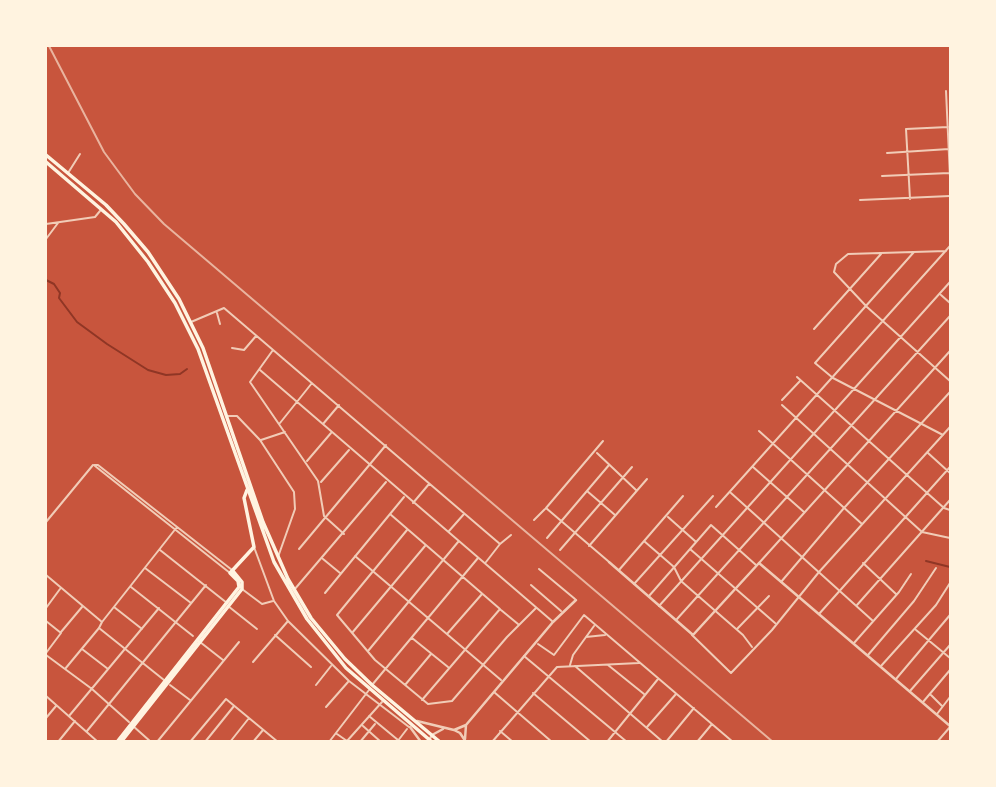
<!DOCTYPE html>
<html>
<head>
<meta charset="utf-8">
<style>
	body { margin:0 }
	#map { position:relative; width:996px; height:787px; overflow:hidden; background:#c8553d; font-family:"Golos Text",sans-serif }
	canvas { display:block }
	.frame { position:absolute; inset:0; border:47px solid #fff3e0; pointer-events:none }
</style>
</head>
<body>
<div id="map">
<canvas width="996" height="787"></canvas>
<div class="frame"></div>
</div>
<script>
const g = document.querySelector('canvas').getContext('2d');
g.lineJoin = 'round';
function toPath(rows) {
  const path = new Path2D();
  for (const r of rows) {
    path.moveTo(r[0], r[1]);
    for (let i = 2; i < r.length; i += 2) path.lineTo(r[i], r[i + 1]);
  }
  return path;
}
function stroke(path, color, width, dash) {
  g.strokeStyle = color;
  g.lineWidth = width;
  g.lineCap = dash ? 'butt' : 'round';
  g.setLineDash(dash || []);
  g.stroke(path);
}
const stream = toPath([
	[46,280,54,284,60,293,59,298,77,322,107,344,148,370,166,375,180,374,187,369],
	[926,561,950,567]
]);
const minor = toPath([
	[946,91,950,177],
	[887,153,949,149],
	[68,173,80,154],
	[882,176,949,173],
	[910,199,906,129,948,127],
	[860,200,950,196],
	[46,224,95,217,100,211],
	[46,239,58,223],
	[946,251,848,254,836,264,834,272,867,307,950,381],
	[914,252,815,363,833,378,943,435],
	[941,295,950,303],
	[217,313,220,324],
	[191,322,224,308,500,544],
	[814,329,881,254],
	[232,348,244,350,256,336],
	[273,350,250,382,318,481,324,516,344,534],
	[260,370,552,621],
	[797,377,944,508,950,510],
	[782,400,800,381],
	[782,405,922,532,950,538],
	[228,416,237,416,260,440,294,492,295,509,278,557],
	[280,423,312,383],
	[323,424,339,405],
	[759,431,862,524],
	[261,440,285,432],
	[603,441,546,508,608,561],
	[597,453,636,490],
	[928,453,950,473],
	[307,461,331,433],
	[94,465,98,465,232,570],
	[95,466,230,573],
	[753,467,804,512],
	[321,482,349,450],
	[587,491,615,515],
	[731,493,873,621],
	[413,503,429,484],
	[716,507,950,246],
	[390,514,500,609,422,700],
	[668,517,695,541],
	[534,520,545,509],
	[46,522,93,465],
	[407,530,337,615,375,660,428,704,452,701,507,637,536,608],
	[449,531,464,514],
	[547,538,609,465],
	[644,541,674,567,681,581,743,635,752,647],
	[589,546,647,479],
	[254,547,274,601,288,621,349,681,409,727],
	[299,549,386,445],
	[690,549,775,623],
	[160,550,227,603],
	[560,550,632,467],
	[355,556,501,680],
	[323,559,340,573],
	[486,562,500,544,511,535],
	[759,563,950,351],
	[863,563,896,594],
	[145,568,191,603],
	[539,569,575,599],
	[619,570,683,496],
	[46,575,102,622,177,527],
	[781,582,844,508,950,392],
	[634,584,713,496],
	[531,585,561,611],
	[131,587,193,636],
	[242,589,262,604,273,601],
	[294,590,386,482],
	[325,593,404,497],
	[649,596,711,525,756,565],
	[857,605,950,500],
	[228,606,257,629],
	[659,606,950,282],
	[114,607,142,629],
	[46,608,60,589],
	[501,610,518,624],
	[819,614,950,467],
	[677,619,950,316],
	[46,621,61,633,46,653],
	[99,628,164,680],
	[737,629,769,596],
	[916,630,950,658],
	[61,632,82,607],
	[352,633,425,546],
	[447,634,482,594],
	[275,635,311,667],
	[692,635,731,673,772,630,819,572,950,427],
	[586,637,605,635],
	[412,638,448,667],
	[200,642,223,660],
	[854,643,899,592,911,574],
	[538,644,554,655,584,615,733,742],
	[82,649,108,669],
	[368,651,458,542],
	[46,655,92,689,129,722],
	[868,655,914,601,936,568],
	[524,656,627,742],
	[253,662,288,621],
	[570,665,573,655,594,626],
	[608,665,644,694],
	[575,666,663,742],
	[881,666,936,605,950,583],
	[65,669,99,628,102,622],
	[896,679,950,615],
	[170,685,190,700],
	[316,685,331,666],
	[372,685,478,558],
	[405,685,431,654],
	[910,691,950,645],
	[494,692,552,742],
	[533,693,591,742],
	[931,695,942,706],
	[46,696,98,742],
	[923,702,950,670],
	[326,707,348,682],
	[937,714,950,697],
	[69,716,159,608],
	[369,716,398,740],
	[46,718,56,706],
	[133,726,151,742],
	[363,726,381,742],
	[647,727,676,694],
	[87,731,206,585],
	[500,731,513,742],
	[337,734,347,741],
	[347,741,382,702],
	[58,742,75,721],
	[157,742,239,642],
	[190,742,226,699,278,742],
	[205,742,234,706],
	[230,742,249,718],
	[253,742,263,730],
	[329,742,369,690],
	[360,742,375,724],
	[397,742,407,729],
	[492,742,557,667,639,663],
	[607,742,658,679],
	[666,742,694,708],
	[697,742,712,724],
	[937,742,950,727]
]);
const tertiary = toPath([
	[609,562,693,635,759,563,950,726],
	[417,721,454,730,460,733,466,742],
	[410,727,421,742],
	[454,730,466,725,553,622,576,600],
	[465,739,466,725],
	[428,742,432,735,443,729]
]);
const secondary = toPath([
	[117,742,239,587,238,581,230,573,254,547,244,498,247,490],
	[121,742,242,589,242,582,233,571]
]);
const primary = toPath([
	[46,155,106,205,124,224,148,252,179,299,203,348,263,522,288,579,311,618,345,659,372,685,440,742],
	[46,162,116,222,148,262,175,303,198,349,274,562,307,619,346,668,432,742]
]);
const rail = toPath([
	[49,46,104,152,135,194,164,224,773,742]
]);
stroke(stream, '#8f3625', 2);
stroke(minor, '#f1ccb7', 2);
stroke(tertiary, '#f1ccb7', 2.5);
stroke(secondary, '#fff3e0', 3.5);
stroke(primary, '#fff3e0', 3.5);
stroke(rail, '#e9b49f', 2);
</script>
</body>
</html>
